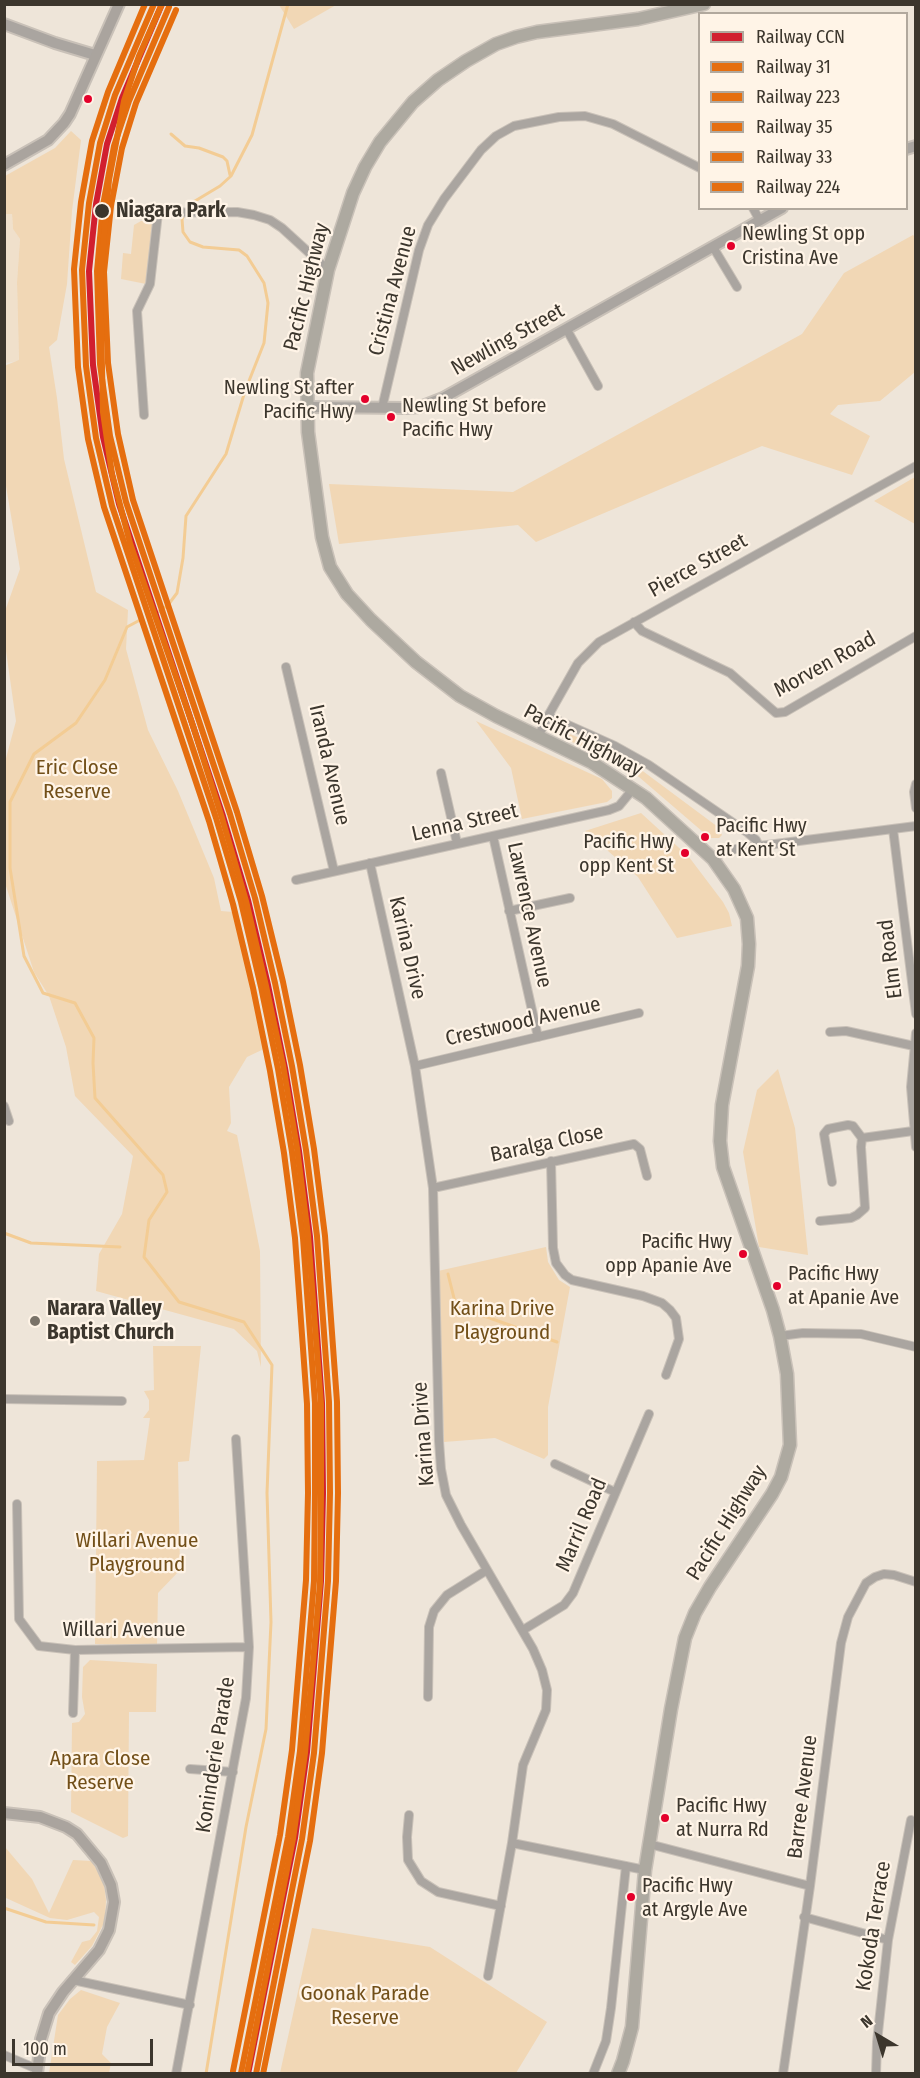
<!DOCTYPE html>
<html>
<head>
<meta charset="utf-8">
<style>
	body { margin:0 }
	#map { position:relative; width:920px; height:2078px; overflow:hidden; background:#eee5d9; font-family:"Fira Sans Condensed",sans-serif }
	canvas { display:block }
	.frame { position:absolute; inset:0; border:6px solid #3c362d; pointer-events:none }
	.legend { position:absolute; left:698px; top:12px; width:210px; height:198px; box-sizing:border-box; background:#fff4e7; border:2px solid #b1a89d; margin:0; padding:8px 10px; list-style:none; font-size:18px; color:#3c362d }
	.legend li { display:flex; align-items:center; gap:12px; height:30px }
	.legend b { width:30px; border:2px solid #b1a89d }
	.north { position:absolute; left:848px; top:2006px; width:60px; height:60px; -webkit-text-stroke:4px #fff4e7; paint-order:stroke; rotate:322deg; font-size:16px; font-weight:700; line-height:24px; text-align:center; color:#3c362d }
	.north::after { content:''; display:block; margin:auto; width:21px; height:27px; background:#3c362d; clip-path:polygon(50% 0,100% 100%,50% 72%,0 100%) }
	.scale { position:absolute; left:12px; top:2039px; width:141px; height:27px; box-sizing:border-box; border:3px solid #3c362d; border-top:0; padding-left:8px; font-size:18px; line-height:21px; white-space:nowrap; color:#3c362d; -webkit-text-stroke:4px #fff4e7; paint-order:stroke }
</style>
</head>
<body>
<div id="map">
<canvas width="920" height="2078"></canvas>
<div class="frame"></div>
<ul class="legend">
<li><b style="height:8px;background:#d11f2f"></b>Railway CCN</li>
<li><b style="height:8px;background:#e56e0f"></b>Railway 31</li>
<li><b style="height:8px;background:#e56e0f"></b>Railway 223</li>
<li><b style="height:8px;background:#e56e0f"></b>Railway 35</li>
<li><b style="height:8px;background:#e56e0f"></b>Railway 33</li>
<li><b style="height:8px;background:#e56e0f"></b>Railway 224</li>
</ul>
<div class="north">N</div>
<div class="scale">100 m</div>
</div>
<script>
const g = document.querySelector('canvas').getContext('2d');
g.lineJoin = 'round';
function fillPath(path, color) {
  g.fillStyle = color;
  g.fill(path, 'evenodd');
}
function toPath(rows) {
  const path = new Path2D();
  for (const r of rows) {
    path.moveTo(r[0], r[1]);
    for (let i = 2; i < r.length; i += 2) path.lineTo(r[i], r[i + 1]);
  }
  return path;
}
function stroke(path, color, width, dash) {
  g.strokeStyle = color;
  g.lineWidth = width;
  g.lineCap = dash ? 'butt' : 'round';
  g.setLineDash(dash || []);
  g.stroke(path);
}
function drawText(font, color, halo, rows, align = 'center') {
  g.font = font + ' "Fira Sans Condensed",sans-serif';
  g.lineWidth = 4.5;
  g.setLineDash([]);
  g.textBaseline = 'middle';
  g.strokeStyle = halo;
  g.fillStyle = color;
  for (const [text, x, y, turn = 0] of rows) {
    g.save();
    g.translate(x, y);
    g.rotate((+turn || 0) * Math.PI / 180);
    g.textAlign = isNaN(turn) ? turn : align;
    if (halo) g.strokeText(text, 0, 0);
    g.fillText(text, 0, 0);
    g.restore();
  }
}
const built = toPath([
	[4,214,12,214,13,229,20,239,17,282,19,361,5,363]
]);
const green = toPath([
	[279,5,336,5,294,29],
	[71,131,81,140,72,211,67,284,57,340,49,347,57,398,64,459,96,592,128,610,126,649,148,730,178,791,214,878,221,911,233,912,257,990,266,1048,247,1057,229,1087,231,1123,227,1131,237,1135,260,1251,261,1367,257,1351,234,1329,96,1291,99,1254,122,1214,133,1156,75,1096,66,1047,49,996,34,972,5,883,5,762,16,721,5,644,4,614,20,569,5,480,4,366,19,360,17,282,20,239,13,229,12,214,5,214,5,176,55,148],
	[141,221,153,221,146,284,121,279,123,253,131,254,134,225],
	[913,235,916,238,915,372,880,401,838,405,830,414,870,436,852,475,762,446,536,542,518,525,339,544,329,484,513,492,802,334,844,273],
	[915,477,915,524,874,501],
	[476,721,602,779,612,791,612,798,607,802,522,819,511,768],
	[554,728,595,744,640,769,718,827,722,835,719,838,710,838,639,777,606,757,554,734,551,732],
	[641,813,689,857,723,902,729,913,732,926,677,938,638,877,585,831],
	[778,1069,795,1128,808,1255,759,1247,743,1152,757,1090],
	[546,1247,548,1262,559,1280,570,1287,548,1407,548,1455,544,1459,495,1438,444,1442,438,1271],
	[153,1346,201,1346,189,1461,178,1462,180,1570,158,1593,157,1646,95,1644,97,1461,144,1460,150,1418,143,1418,149,1410,149,1400,144,1391,154,1390],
	[90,1660,157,1664,156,1712,129,1712,128,1836,123,1838,71,1812,72,1723,79,1722,85,1714,82,1697,83,1667],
	[5,1847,32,1879,49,1913,73,1860,92,1861,104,1884,106,1900,105,1921,92,1946,75,1965,71,1962,82,1942,90,1940,97,1931,99,1917,94,1912,67,1920,50,1918,6,1898,5,1906],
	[312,1928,430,1947,547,2022,516,2073,280,2073],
	[81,1990,120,2003,107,2027,102,2054,111,2063,109,2073,49,2073,58,2015,70,1999]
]);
const stream = toPath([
	[171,134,185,146,199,148,223,157,227,161,230,175],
	[151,617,168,605,177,593,183,558,186,516,226,454,245,391,264,343,268,303,264,283,247,256,239,250,203,247,190,242,183,232,182,219,190,204,220,186,231,176,252,135,288,4],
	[140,620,127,627,105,680,76,723,34,754,10,802,10,868,24,956,43,993,75,1003,94,1038,93,1063,95,1098,163,1175,167,1192,149,1220,144,1257,179,1302,244,1322,272,1365,267,1493,271,1622,266,1729,246,1827,206,2074],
	[4,1233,31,1243,120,1247],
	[448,1274,456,1306,557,1342],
	[4,1908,46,1922,94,1925]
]);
const minor = toPath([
	[753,208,760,221],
	[131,213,237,212,254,215,270,220,282,228,328,270],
	[713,247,737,287],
	[567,330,598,386],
	[382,408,419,250,428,225,444,199,481,150,496,136,514,126,559,117,585,116,613,124,700,168],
	[144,415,137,311,150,284,158,213],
	[634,622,642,631,730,673,776,713,785,712,916,636],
	[286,667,334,871],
	[548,716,615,746,649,765,748,833,756,840,759,846],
	[538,737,548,716,578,663,599,642,916,466],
	[441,773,457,843],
	[916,784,914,792,916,808],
	[893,829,916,1014],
	[493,836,538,1037],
	[713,859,723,852,736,849,916,826],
	[370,863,415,1066,433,1188,439,1441,441,1469,446,1495,461,1525,533,1649,542,1670,547,1690,546,1710,523,1765,512,1843,488,1976],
	[296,880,609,810,619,806,633,789],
	[509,911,570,898],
	[830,1032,846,1031,914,1046],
	[916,1033,911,1087,916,1147],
	[415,1066,639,1013],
	[4,1106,9,1121],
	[551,1161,553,1248,556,1263,565,1275,572,1280,643,1296,662,1303,670,1310,676,1318,679,1339,666,1375],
	[832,1182,824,1134,828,1129,848,1125,853,1126,862,1138,913,1131],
	[433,1188,634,1144,640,1149,647,1176],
	[820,1221,851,1218,857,1215,865,1208,861,1147,862,1138],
	[780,1336,803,1333,861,1334,916,1347],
	[4,1399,122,1401],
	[555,1464,615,1492],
	[17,1504,19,1619,39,1646,75,1650,249,1647],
	[523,1630,564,1605,573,1593,649,1414],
	[428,1697,429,1627,434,1611,447,1595,487,1570],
	[73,1713,75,1650],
	[190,1769,233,1772],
	[409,1815,407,1837,408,1860,421,1881,438,1892,501,1906],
	[512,1843,645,1870],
	[649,1844,810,1886],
	[804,1917,888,1940],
	[73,1980,190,2005],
	[4,2055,37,2069],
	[176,2074,246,1698,249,1647,236,1439],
	[593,2074,606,2041,611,2008,626,1866],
	[783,2074,810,1886,841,1643,848,1617,866,1583,875,1577,884,1574,894,1575,916,1582],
	[876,2074,877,2042,888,1940,911,1820]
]);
const tertiary = toPath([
	[4,24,55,43,95,55],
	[906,149,916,146],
	[306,407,408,408,420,407,443,398,782,208]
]);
const secondary = toPath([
	[4,165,48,140,64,123,70,114,119,4],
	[4,1813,40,1817,66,1827,77,1834,101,1863,111,1885,114,1902,109,1930,99,1950,63,1992,49,2013,41,2039,37,2074]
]);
const primary = toPath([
	[618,2074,623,2061,632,2027,645,1870,671,1709,685,1638,695,1613,710,1587,772,1494,781,1477,790,1445,787,1374,780,1336,773,1310,723,1167,720,1141,722,1105,748,966,749,944,747,918,734,889,713,859,646,798,591,762,496,716,460,696,416,662,371,620,347,594,330,567,322,537,308,432,307,373,328,270,353,193,365,167,380,142,413,102,438,80,466,61,496,44,516,37,537,32,638,19,704,4]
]);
const rail1 = toPath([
	[162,4,122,98,107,144,96,204,89,271,93,365,103,437,119,504,223,816,248,900,268,985,285,1068,299,1151,310,1237,322,1403,323,1493,321,1581,307,1752,295,1838,248,2074]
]);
const rail2 = toPath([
	[154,4,115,95,100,143,89,203,82,270,86,366,96,438,112,506,216,818,241,902,261,987,278,1069,292,1152,303,1238,315,1403,315,1493,314,1581,300,1751,288,1837,241,2073]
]);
const rail3 = toPath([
	[169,7,129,101,114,146,103,205,97,271,100,364,110,436,126,502,230,814,255,898,275,983,292,1066,306,1150,317,1236,329,1402,330,1493,328,1581,314,1753,302,1839,256,2074]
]);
const rail4 = toPath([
	[145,4,108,92,92,141,81,202,74,269,78,367,88,439,104,507,209,821,233,904,253,988,270,1071,284,1153,295,1238,307,1404,308,1493,306,1580,292,1750,280,1835,233,2071]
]);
const rail5 = toPath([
	[176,10,136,103,122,148,111,206,104,272,108,363,118,434,133,500,237,812,262,896,283,982,300,1065,314,1149,325,1236,337,1402,338,1493,336,1581,322,1753,310,1841,263,2074]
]);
const rail6 = toPath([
	[162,4,139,56,124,101,109,180,100,278,103,412,112,474,130,543,193,726,222,818,246,901,266,986,283,1065,297,1148,308,1235,321,1404,321,1494,320,1583,305,1753,293,1839,247,2073]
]);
const markers = [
	[88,99,5,"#e4002b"],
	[102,211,8,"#3c362d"],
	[731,246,5,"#e4002b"],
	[365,399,5,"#e4002b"],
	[391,417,5,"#e4002b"],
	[705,837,5,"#e4002b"],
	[685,853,5,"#e4002b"],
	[743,1254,5,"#e4002b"],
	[777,1286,5,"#e4002b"],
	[35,1321,6,"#7a7369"],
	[665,1818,5,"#e4002b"],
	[631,1897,5,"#e4002b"]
];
const busNames = [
	["Newling St opp",742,234],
	["Cristina Ave",742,258],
	["Newling St after",354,388,"right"],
	["Pacific Hwy",354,412,"right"],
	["Newling St before",402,406],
	["Pacific Hwy",402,430],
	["Pacific Hwy",716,826],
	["at Kent St",716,850],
	["Pacific Hwy",674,842,"right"],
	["opp Kent St",674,866,"right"],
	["Pacific Hwy",732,1242,"right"],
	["opp Apanie Ave",732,1266,"right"],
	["Pacific Hwy",788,1274],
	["at Apanie Ave",788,1298],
	["Pacific Hwy",676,1806],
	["at Nurra Rd",676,1830],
	["Pacific Hwy",642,1886],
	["at Argyle Ave",642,1910]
];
const stopNames = [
	["Niagara Park",116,211]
];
const streetNames = [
	["Pacific Highway",307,287,-76],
	["Cristina Avenue",393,291,-75],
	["Newling Street",508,340,-29],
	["Pierce Street",698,566,-29],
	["Morven Road",825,665,-29],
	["Pacific Highway",583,741,28],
	["Iranda Avenue",329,765,77],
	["Lenna Street",465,823,-13],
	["Lawrence Avenue",529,915,78],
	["Karina Drive",407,948,77],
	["Elm Road",891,959,-97],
	["Crestwood Avenue",523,1022,-13],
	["Baralga Close",547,1144,-12],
	["Karina Drive",424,1434,-94],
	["Pacific Highway",727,1523,-58],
	["Marril Road",582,1525,-67],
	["Willari Avenue",124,1630],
	["Koninderie Parade",216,1755,-81],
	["Barree Avenue",803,1797,-83],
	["Kokoda Terrace",874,1926,-81]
];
const parkNames = [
	["Eric Close",77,768],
	["Reserve",77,792],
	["Karina Drive",502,1309],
	["Playground",502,1333],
	["Willari Avenue",137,1541],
	["Playground",137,1565],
	["Apara Close",100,1759],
	["Reserve",100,1783],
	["Goonak Parade",365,1994],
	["Reserve",365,2018]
];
const poiNames = [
	["Narara Valley",47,1309],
	["Baptist Church",47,1333]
];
fillPath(built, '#f0e0cb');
fillPath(green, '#f1d7b5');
stroke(stream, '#f3cc94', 3);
stroke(minor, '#c9c1b8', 10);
stroke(tertiary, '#c9c1b8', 14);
stroke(secondary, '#c9c1b8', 14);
stroke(primary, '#c9c1b8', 15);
stroke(minor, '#aaa5a0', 8);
stroke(tertiary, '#aaa5a0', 10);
stroke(secondary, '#aaa49e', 10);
stroke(primary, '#ada9a0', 12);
stroke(rail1, '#d11f2f', 6);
stroke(rail2, '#e56e0f', 6);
stroke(rail3, '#e56e0f', 6);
stroke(rail4, '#e56e0f', 6);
stroke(rail5, '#e56e0f', 6);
stroke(rail6, '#e56e0f', 6);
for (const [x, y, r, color] of markers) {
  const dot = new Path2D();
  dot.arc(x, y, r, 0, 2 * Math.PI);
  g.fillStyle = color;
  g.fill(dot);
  stroke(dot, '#fff4e7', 2);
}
drawText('20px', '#3c362d', '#fff4e7', busNames, 'left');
drawText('bold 21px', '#3c362d', '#fff4e7', stopNames, 'left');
drawText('21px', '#3c362d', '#fff4e7', streetNames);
drawText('21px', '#724f18', '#fff4e7', parkNames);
drawText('bold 21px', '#3c362d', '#fff4e7', poiNames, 'left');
</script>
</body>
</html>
